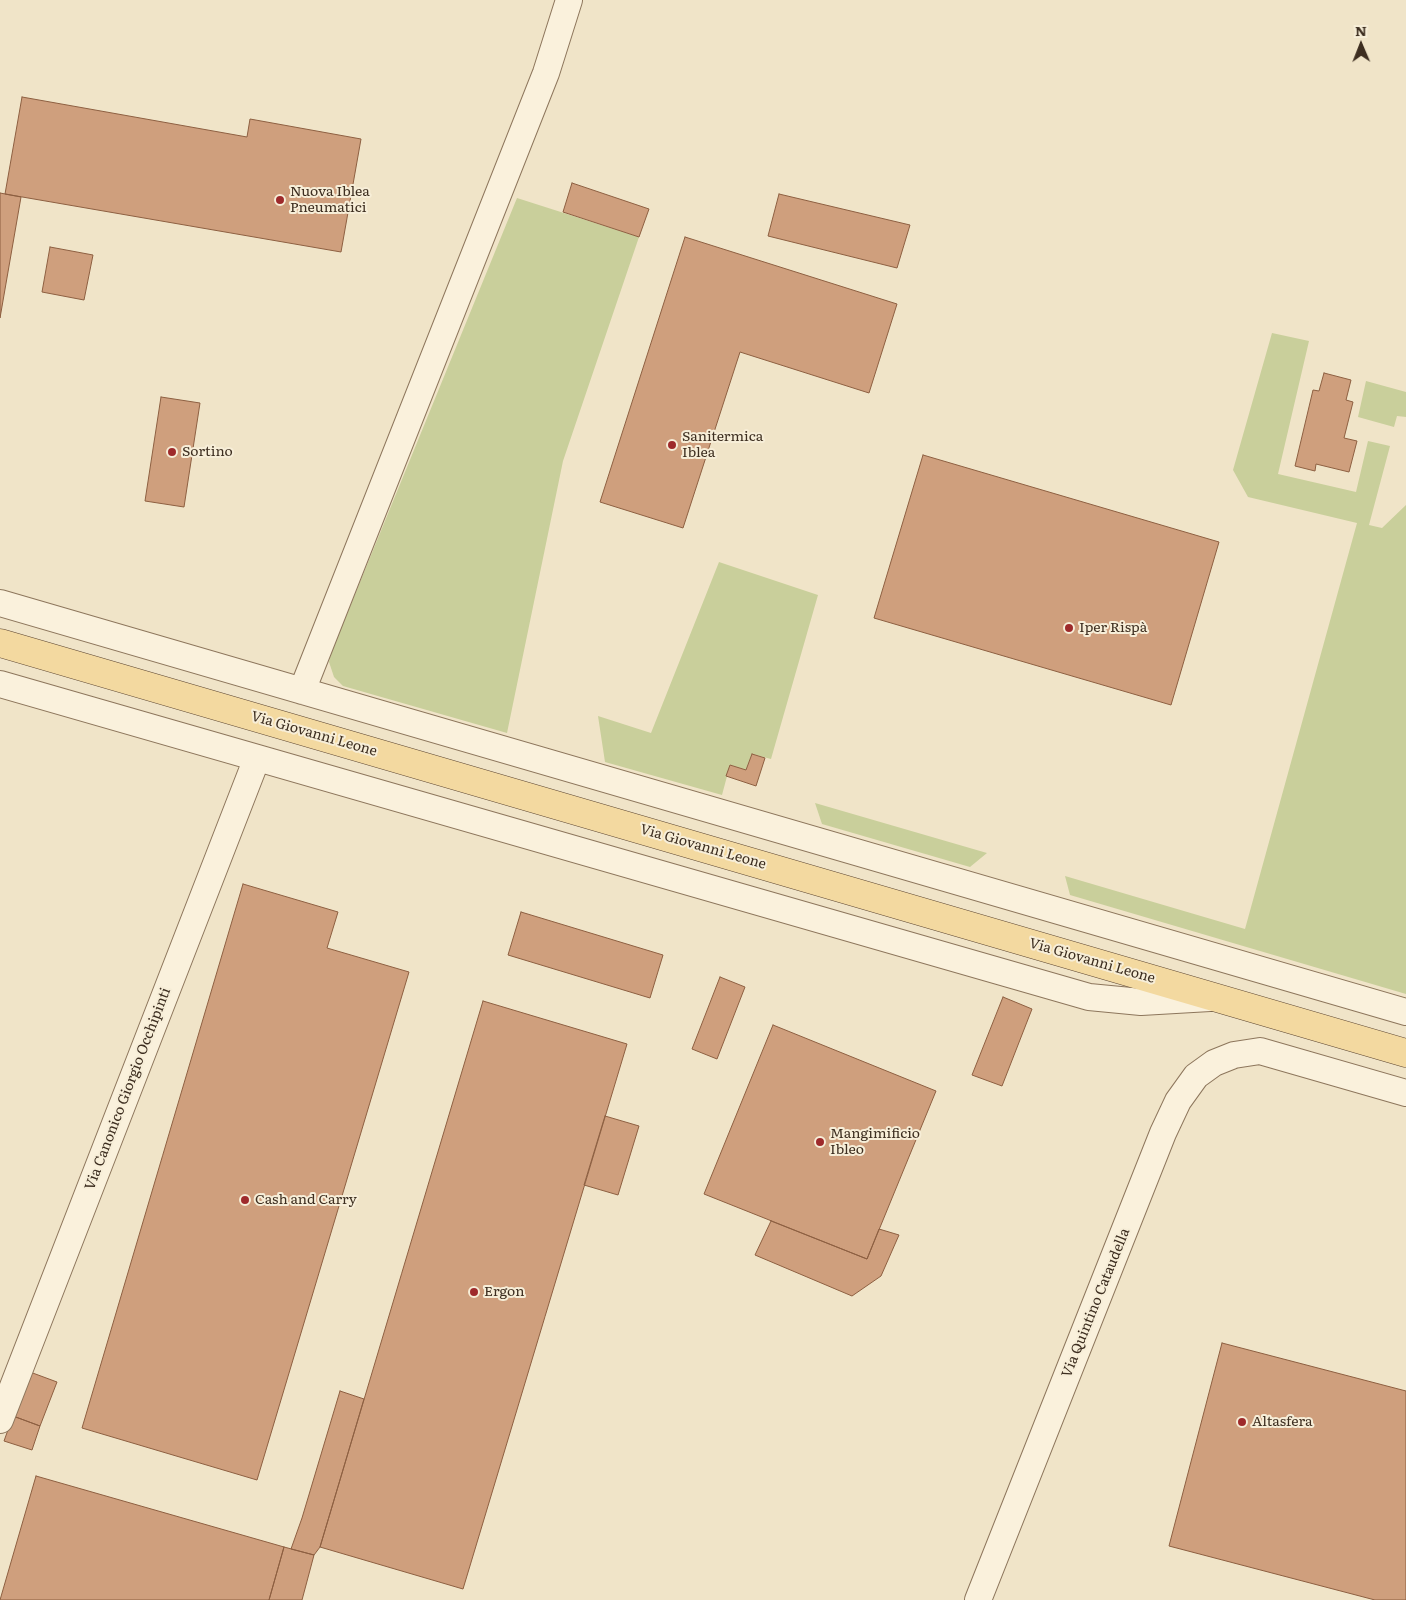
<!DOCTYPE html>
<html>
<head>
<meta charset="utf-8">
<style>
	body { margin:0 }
	#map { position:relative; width:1406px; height:1600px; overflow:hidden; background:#f0e4c8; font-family:Literata,serif }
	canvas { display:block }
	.north { position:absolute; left:1336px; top:20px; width:50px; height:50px; -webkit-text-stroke:4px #f7eed8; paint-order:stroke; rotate:359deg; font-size:14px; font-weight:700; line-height:20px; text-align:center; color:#3d2e20 }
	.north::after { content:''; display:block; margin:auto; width:18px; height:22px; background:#3d2e20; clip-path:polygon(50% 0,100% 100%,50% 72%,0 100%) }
</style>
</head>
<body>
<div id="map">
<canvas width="1406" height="1600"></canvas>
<div class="north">N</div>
</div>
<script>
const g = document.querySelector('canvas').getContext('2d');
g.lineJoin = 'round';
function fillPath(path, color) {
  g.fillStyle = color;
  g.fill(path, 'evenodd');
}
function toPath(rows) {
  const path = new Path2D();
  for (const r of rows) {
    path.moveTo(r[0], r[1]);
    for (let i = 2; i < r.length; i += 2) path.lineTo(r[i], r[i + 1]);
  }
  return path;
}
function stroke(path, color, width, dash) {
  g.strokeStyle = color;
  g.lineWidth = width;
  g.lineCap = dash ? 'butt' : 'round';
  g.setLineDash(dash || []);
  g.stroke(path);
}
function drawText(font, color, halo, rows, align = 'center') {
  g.font = font + ' Literata,serif';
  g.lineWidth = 4;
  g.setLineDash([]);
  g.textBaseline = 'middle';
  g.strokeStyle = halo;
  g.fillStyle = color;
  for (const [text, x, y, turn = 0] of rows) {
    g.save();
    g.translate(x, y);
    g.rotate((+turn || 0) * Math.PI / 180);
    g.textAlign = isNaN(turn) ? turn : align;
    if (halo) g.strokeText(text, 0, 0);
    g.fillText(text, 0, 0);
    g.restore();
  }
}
const green = toPath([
	[517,198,639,237,563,461,507,733,343,686,334,677,329,662,331,653],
	[1272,333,1309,341,1278,474,1356,492,1368,441,1390,446,1369,525,1382,528,1406,505,1406,994,1070,895,1065,876,1245,929,1357,523,1248,497,1233,470],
	[1366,381,1406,392,1406,417,1397,416,1394,427,1358,417],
	[719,562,818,595,771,759,752,754,746,770,730,765,722,795,605,762,598,716,651,733],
	[815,803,987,853,970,867,822,824]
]);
const building = toPath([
	[22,97,247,137,250,119,361,139,341,252,5,194,22,97],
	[572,183,649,209,639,237,563,212,572,183],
	[0,193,21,197,0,318,0,193],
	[779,194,910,225,897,268,768,236,779,194],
	[685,237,897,304,869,393,740,352,683,528,600,502,685,237],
	[50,247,93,255,84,300,42,292,50,247],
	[1324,373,1351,380,1346,400,1353,402,1344,438,1357,441,1349,472,1316,464,1315,471,1295,466,1313,390,1319,391,1324,373],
	[161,397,200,403,184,507,145,501,161,397],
	[923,455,1219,542,1171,705,874,618,923,455],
	[752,754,765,758,756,786,726,776,730,765,746,770,752,754],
	[243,884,338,912,327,948,409,972,257,1480,82,1428,243,884],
	[521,912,663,955,650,998,508,955,521,912],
	[720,977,745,987,717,1059,692,1049,720,977],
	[1003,997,1032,1009,1002,1086,972,1075,1003,997],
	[483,1001,627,1044,463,1589,320,1547,483,1001],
	[773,1025,936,1091,867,1259,704,1194,773,1025],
	[605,1116,639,1126,618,1195,584,1185,605,1116],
	[771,1221,867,1259,879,1229,899,1235,881,1276,852,1296,755,1255,771,1221],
	[1222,1343,1406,1391,1406,1600,1375,1600,1169,1546,1222,1343],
	[30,1372,57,1382,40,1426,13,1416,30,1372],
	[340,1391,364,1399,320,1547,314,1555,291,1549,302,1518,340,1391],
	[13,1416,40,1426,32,1450,4,1441,13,1416],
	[36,1476,284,1547,269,1600,0,1600,36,1476],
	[284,1547,314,1555,302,1600,269,1600,284,1547]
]);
const street = toPath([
	[0,603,1406,1012],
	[0,684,1089,997,1141,1002,1210,998],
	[302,691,546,73,569,0],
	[0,1420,257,758],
	[978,1600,1163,1133,1178,1101,1196,1076,1214,1063,1234,1055,1260,1051,1406,1093]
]);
const primary = toPath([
	[0,643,1406,1053]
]);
const markers = [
	[280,200,5,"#9e2a2b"],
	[672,445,5,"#9e2a2b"],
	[172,452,5,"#9e2a2b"],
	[1069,628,5,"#9e2a2b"],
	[820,1142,5,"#9e2a2b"],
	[245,1200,5,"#9e2a2b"],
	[474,1292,5,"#9e2a2b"],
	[1242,1422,5,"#9e2a2b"]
];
const poiNames = [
	["Nuova Iblea",290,192],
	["Pneumatici",290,208],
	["Sanitermica",682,437],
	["Iblea",682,453],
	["Sortino",182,452],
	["Iper Rispà",1079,628],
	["Mangimificio",830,1134],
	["Ibleo",830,1150],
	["Cash and Carry",255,1200],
	["Ergon",484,1292],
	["Altasfera",1252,1422]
];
const streetNames = [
	["Via Giovanni Leone",314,734,16],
	["Via Giovanni Leone",703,847,16],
	["Via Giovanni Leone",1092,961,16],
	["Via Canonico Giorgio Occhipinti",128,1089,-69],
	["Via Quintino Cataudella",1096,1303,-68]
];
fillPath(green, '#c9cf9b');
fillPath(building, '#cf9f7d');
stroke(building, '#8d5f41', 1);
stroke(street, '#8d765c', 28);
stroke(primary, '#5b4430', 29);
stroke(street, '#faf1dc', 26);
stroke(primary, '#f3d9a0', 28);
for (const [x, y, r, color] of markers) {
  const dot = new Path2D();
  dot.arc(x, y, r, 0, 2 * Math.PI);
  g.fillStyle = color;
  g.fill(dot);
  stroke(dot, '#f7eed8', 2);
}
drawText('14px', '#3d2e20', '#f7eed8', poiNames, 'left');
drawText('14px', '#3d2e20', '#f7eed8', streetNames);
</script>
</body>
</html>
